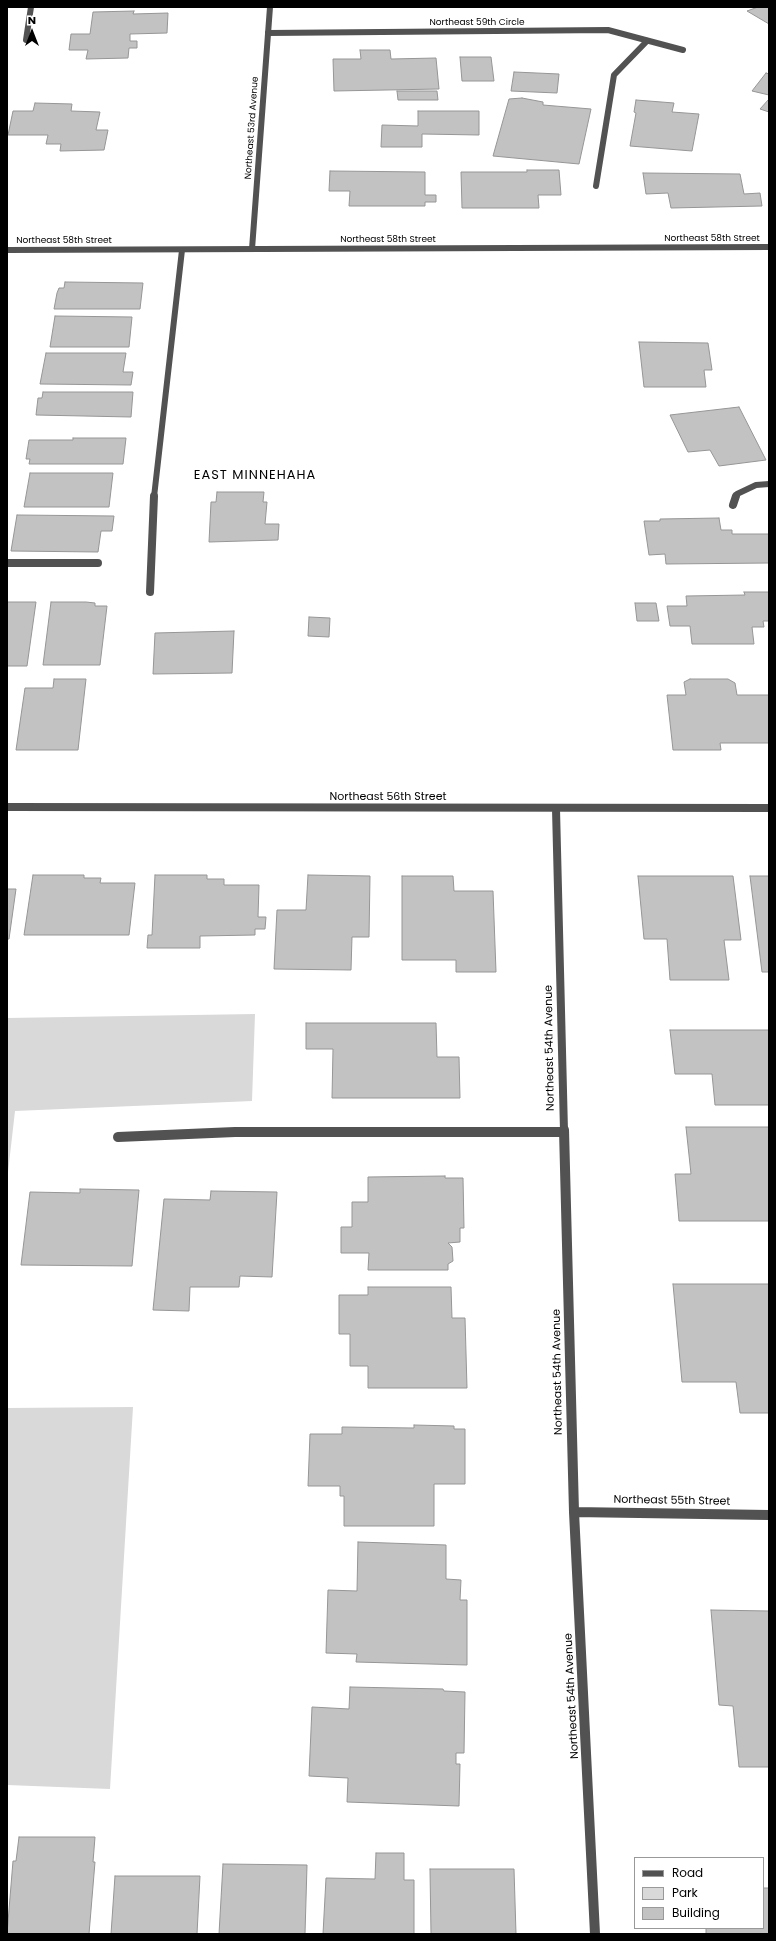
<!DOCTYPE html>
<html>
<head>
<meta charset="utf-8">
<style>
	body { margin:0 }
	#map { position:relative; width:776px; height:1941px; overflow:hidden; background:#fff; font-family:Poppins,sans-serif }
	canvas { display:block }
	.frame { position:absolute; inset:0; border:8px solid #000; pointer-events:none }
	.legend { position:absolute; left:634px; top:1857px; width:130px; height:72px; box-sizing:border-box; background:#fff; border:1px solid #999; margin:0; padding:5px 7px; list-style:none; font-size:12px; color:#000 }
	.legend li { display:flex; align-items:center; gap:8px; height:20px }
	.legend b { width:20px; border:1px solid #999 }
	.north { position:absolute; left:12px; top:12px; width:40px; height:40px; -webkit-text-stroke:3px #fff; paint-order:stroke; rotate:0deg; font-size:11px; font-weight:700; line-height:16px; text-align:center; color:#000 }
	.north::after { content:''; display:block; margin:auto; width:14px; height:18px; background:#000; clip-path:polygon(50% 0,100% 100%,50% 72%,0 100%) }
</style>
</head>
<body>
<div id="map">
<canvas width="776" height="1941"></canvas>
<div class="frame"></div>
<ul class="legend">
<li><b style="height:5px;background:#525252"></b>Road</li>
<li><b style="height:11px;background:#d9d9d9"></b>Park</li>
<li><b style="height:11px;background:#c2c2c2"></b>Building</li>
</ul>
<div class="north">N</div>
</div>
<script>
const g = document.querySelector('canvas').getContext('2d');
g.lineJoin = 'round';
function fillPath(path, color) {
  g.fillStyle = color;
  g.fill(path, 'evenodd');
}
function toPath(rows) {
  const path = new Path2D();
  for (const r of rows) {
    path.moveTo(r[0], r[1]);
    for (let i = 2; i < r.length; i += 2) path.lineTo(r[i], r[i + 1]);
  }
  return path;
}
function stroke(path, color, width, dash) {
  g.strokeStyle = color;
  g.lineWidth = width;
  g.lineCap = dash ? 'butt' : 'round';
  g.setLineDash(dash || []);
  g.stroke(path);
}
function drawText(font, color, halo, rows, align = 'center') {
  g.font = font + ' Poppins,sans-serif';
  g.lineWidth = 3.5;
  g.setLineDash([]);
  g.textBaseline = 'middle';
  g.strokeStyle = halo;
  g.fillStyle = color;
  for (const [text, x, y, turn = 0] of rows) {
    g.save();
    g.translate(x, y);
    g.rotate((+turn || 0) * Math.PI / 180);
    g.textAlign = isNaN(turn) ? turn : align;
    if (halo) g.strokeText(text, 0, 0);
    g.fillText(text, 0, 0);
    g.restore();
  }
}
const green = toPath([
	[255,1014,252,1101,15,1111,7,1181,7,1018],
	[133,1407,110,1789,7,1785,7,1408]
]);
const building = toPath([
	[758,7,769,7,769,24,747,11,758,7],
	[134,11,133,14,168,13,167,33,130,34,130,41,137,41,137,48,129,48,128,58,86,59,88,50,69,50,71,34,90,34,93,12,134,11],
	[360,50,390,50,391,59,436,58,439,89,334,91,333,59,361,59,360,50],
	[460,57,491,57,494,81,462,81,460,57],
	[514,72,559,74,557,93,511,91,514,72],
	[766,73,769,74,769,95,752,91,766,73],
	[397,91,437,91,438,100,398,100,397,91],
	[522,98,543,102,543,105,591,109,579,164,493,156,509,99,522,98],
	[769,99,769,112,760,109,769,99],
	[636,100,674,103,672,112,699,114,692,151,630,146,636,113,634,112,636,100],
	[35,103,72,104,71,111,100,112,96,130,108,130,104,150,60,151,61,144,46,144,48,135,8,135,13,111,33,111,35,103],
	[418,111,479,111,479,135,422,134,422,147,381,147,382,125,418,126,418,111],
	[527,170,559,170,561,195,538,195,539,208,462,208,461,172,527,172,527,170],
	[330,171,425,172,425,195,436,195,436,202,425,202,425,206,349,206,350,191,329,191,330,171],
	[643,173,740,174,744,194,760,193,762,206,671,208,668,193,646,194,643,173],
	[65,282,143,283,140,309,54,309,57,293,59,288,64,288,65,282],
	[55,316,132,317,129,347,50,347,55,316],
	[639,342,708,343,712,370,704,370,706,387,644,387,639,342],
	[46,353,126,353,123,372,133,372,131,385,40,384,46,353],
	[43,392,133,392,131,417,36,415,38,398,42,398,43,392],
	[739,407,766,460,719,466,710,450,688,452,670,415,739,407],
	[73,438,126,438,123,464,29,464,30,459,26,459,29,440,73,440,73,438],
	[30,473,113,473,109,507,24,507,30,473],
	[217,492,264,492,263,502,267,502,265,524,279,524,278,540,209,542,211,502,216,502,217,492],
	[17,515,114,516,112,531,101,531,98,552,11,551,17,515],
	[719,518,721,530,732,530,732,534,769,534,769,563,666,564,665,554,649,555,644,521,660,521,660,519,719,518],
	[744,592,769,592,769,621,763,621,764,627,752,627,754,644,692,644,690,626,670,626,667,606,687,606,686,596,745,595,744,592],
	[7,602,36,602,27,666,7,666,7,602],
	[51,602,86,602,95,603,95,606,107,606,100,665,43,665,51,602],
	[635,603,656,603,659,621,637,621,635,603],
	[309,617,330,618,329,637,308,636,309,617],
	[234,631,232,673,153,674,155,633,234,631],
	[54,679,86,679,78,750,16,750,25,688,53,688,54,679],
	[690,679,728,679,735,683,737,695,769,695,769,743,720,743,721,750,673,750,667,695,686,695,684,682,690,679],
	[33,875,84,875,84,878,101,878,100,883,135,883,129,935,24,935,33,875],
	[155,875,207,875,207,879,224,879,224,885,259,885,258,917,266,917,265,929,255,929,255,935,200,936,200,948,147,948,148,935,152,935,155,875],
	[308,875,370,876,369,937,352,937,351,970,274,969,277,910,306,910,308,875],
	[402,876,453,876,454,891,493,891,496,972,456,972,456,960,402,960,402,876],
	[638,876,733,876,741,940,724,940,729,980,670,980,667,939,644,939,638,876],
	[750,876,769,876,769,972,762,972,750,876],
	[7,889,16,889,9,939,7,939,7,889],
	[306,1023,436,1023,437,1057,459,1057,460,1098,332,1098,333,1049,306,1049,306,1023],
	[670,1030,769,1030,769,1105,715,1105,712,1074,675,1074,670,1030],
	[686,1127,769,1127,769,1221,679,1221,675,1174,691,1174,686,1127],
	[445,1176,445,1178,463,1178,464,1228,460,1228,460,1242,448,1243,452,1247,453,1261,448,1264,448,1270,368,1270,369,1253,341,1253,341,1227,352,1227,352,1202,368,1202,368,1177,445,1176],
	[80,1189,139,1190,132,1266,21,1265,30,1192,80,1193,80,1189],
	[211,1191,277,1192,272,1277,240,1276,239,1287,190,1287,189,1311,153,1310,164,1199,210,1200,211,1191],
	[673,1284,769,1284,769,1413,740,1413,736,1382,682,1382,673,1284],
	[368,1287,451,1287,452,1318,465,1318,467,1388,368,1388,368,1366,350,1366,350,1334,339,1334,339,1295,368,1295,368,1287],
	[414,1425,454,1426,454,1429,465,1429,465,1484,434,1484,434,1526,344,1526,344,1496,340,1496,340,1486,308,1486,310,1434,342,1434,342,1427,414,1428,414,1425],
	[358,1542,446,1545,446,1579,461,1580,460,1600,467,1600,467,1665,356,1662,357,1654,326,1653,328,1590,357,1591,358,1542],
	[711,1610,769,1611,769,1767,739,1767,733,1706,719,1705,711,1610],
	[350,1687,443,1689,444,1691,465,1692,464,1753,456,1753,456,1764,460,1764,459,1806,347,1802,348,1778,309,1776,312,1707,349,1709,350,1687],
	[19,1837,95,1837,93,1862,95,1862,89,1934,7,1934,13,1861,16,1861,19,1837],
	[376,1853,404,1853,404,1880,414,1880,414,1934,323,1934,326,1878,375,1879,376,1853],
	[223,1864,307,1865,305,1934,219,1934,223,1864],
	[430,1869,514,1869,516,1934,431,1934,430,1869],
	[115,1876,200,1876,197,1934,111,1934,115,1876],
	[763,1888,769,1888,769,1934,706,1934,706,1928,763,1928,763,1888]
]);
const serviceFar2 = toPath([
	[26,40,31,7],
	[596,186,614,75,647,41],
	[154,497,182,250],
	[736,497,737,494,756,485,769,484]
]);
const serviceFar1 = toPath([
	[733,505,736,496],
	[7,563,98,563],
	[150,592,154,496]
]);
const service = toPath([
	[118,1137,235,1132,564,1132]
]);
const minorFar2 = toPath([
	[268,33,608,30,683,50]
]);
const minorFar1 = toPath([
	[7,807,769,808],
	[556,809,564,1131]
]);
const minor = toPath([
	[564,1130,574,1512,595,1934],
	[574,1512,769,1515]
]);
const tertiary = toPath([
	[252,249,270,7],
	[7,250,769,247]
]);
const farStreetnames = [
	["Northeast 59th Circle",477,23],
	["Northeast 53rd Avenue",252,128,-86],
	["Northeast 58th Street",712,239],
	["Northeast 58th Street",388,240],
	["Northeast 58th Street",64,241]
];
const streetNames = [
	["Northeast 56th Street",388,797],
	["Northeast 54th Avenue",550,1048,-91],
	["Northeast 54th Avenue",558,1372,-91],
	["Northeast 55th Street",672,1501,1],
	["Northeast 54th Avenue",572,1696,-93]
];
const quarterNames = [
	["EAST MINNEHAHA",255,476]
];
fillPath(green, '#d9d9d9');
fillPath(building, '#c2c2c2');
stroke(building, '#969696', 1);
stroke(serviceFar2, '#525252', 6);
stroke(serviceFar1, '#525252', 8);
stroke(service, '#525252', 10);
stroke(minorFar2, '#525252', 6);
stroke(minorFar1, '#525252', 8);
stroke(minor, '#525252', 10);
stroke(tertiary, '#525252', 6);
drawText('9px', '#000', '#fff', farStreetnames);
drawText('11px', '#000', '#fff', streetNames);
g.letterSpacing = '1px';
drawText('13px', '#000', '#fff', quarterNames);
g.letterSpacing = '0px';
</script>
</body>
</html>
